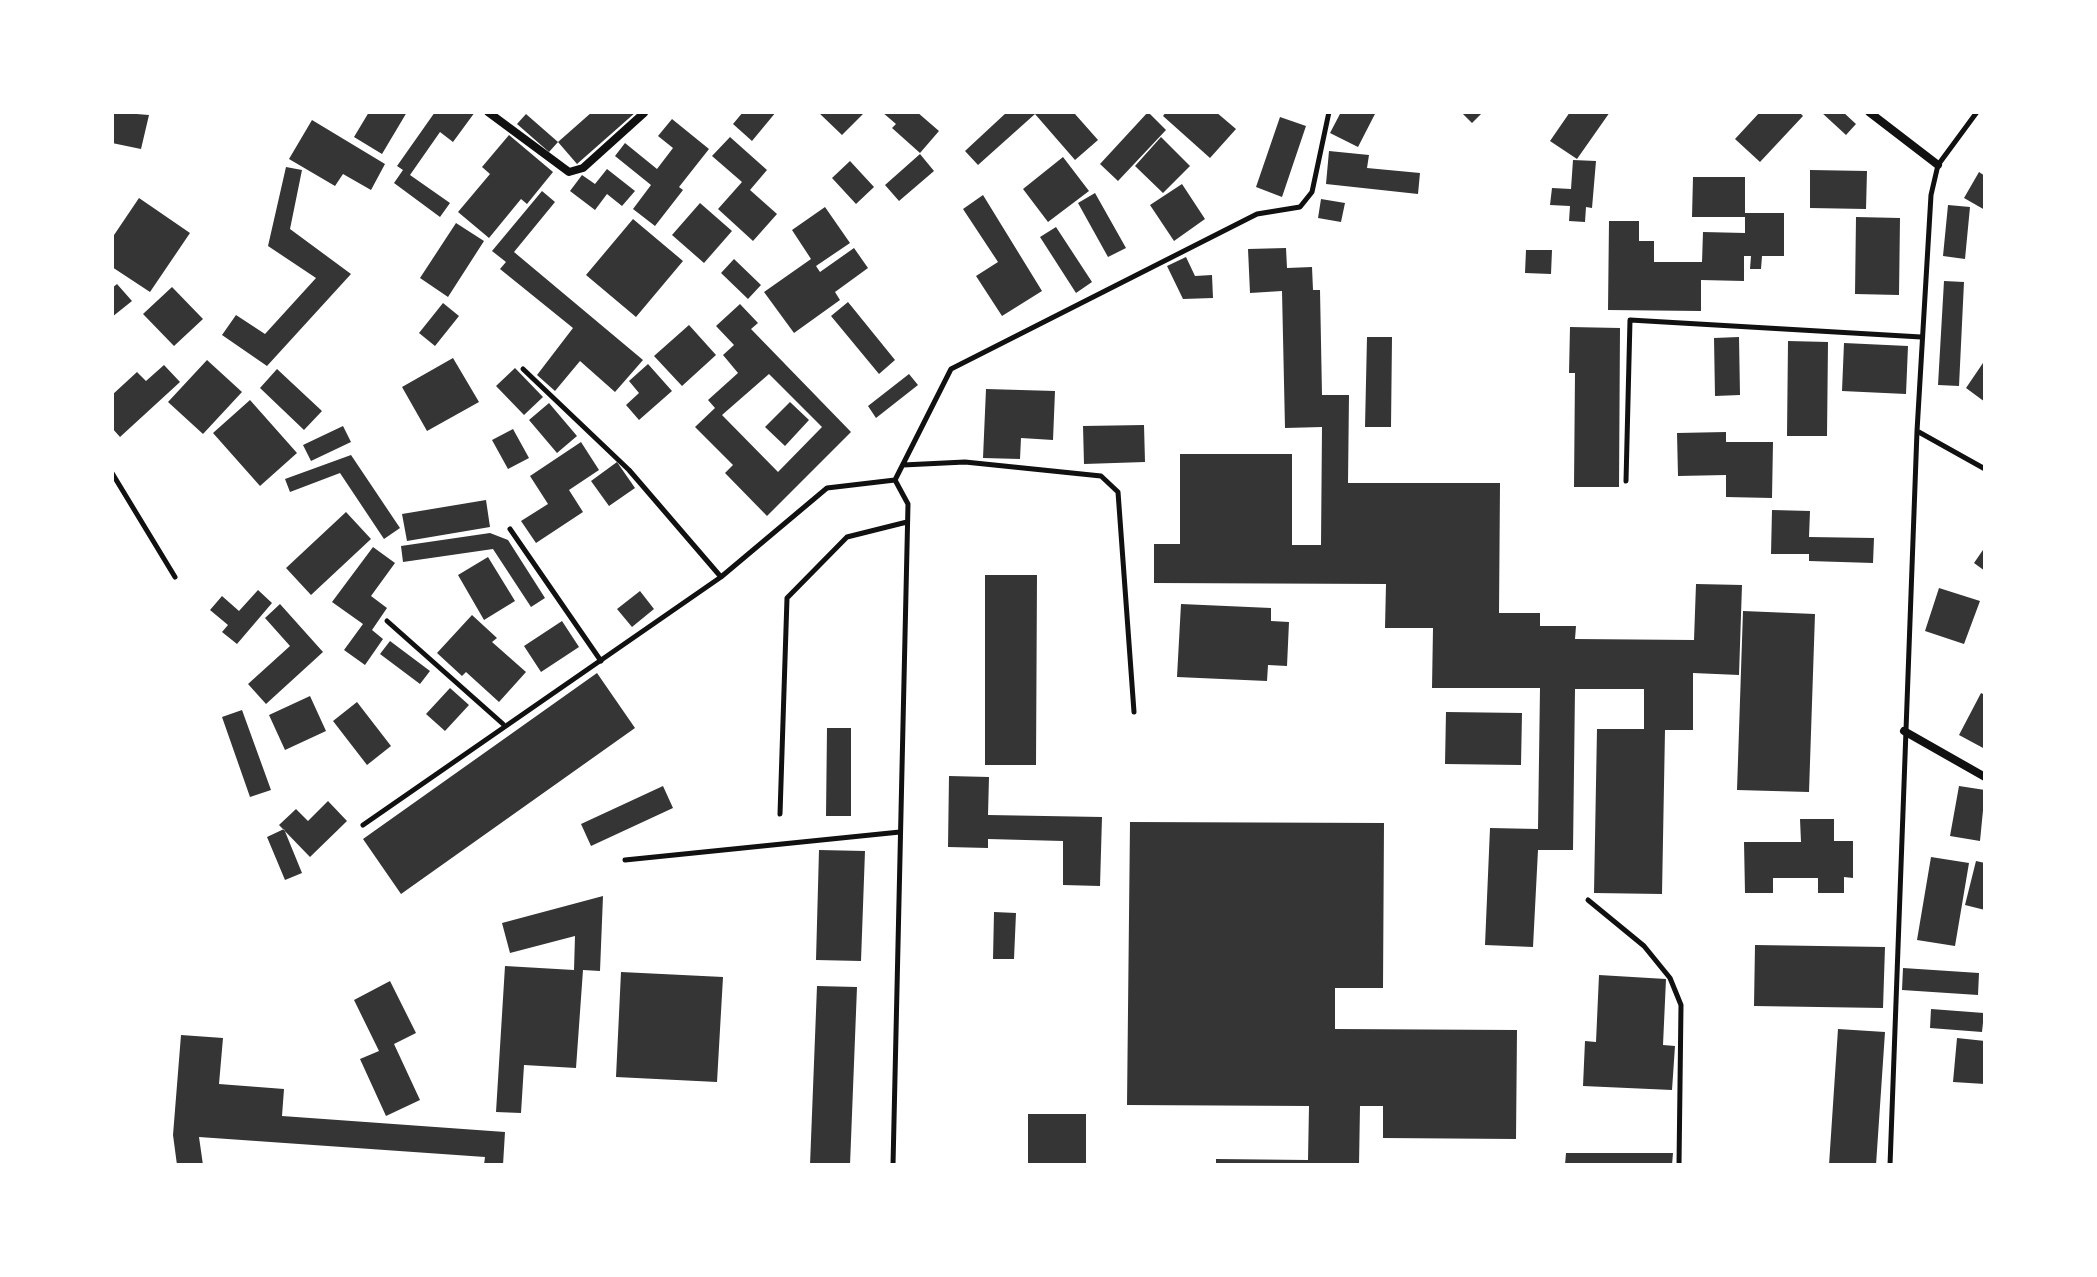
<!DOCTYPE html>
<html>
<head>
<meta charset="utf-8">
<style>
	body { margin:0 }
	#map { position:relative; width:2097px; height:1277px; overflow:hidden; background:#fff; font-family:"Times New Roman",serif }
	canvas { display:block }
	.frame { position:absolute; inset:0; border:114px solid #fff; pointer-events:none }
</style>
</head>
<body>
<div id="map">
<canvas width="2097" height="1277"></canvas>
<div class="frame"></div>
</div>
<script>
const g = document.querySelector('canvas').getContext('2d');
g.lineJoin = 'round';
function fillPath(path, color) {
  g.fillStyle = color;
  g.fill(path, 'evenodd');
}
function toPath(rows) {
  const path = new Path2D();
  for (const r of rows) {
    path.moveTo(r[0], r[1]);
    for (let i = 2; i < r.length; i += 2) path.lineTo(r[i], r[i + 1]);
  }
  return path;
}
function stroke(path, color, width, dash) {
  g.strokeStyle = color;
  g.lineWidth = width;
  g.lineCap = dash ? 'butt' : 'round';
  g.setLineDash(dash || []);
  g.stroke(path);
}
const building = toPath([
	[112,112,149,115,141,149,112,143],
	[369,112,407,112,382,154,354,137],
	[435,112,475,112,453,142,440,132,410,175,450,203,440,217,394,183,403,170,397,166],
	[592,112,636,112,577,164,558,142],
	[743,112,776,112,752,141,733,124],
	[818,112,865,112,842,135],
	[882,112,917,112,939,131,920,153,892,128,896,124],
	[1007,112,1077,112,1075,114,1098,140,1075,160,1035,114,978,165,965,151],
	[1148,112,1166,130,1118,181,1100,164],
	[1166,112,1216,112,1236,129,1210,158,1163,116],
	[1341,112,1376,112,1358,147,1330,133],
	[1461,112,1483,112,1472,123],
	[1570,112,1610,112,1577,159,1550,141],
	[1760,112,1799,112,1803,116,1760,162,1735,139],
	[1821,112,1843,112,1856,124,1846,135],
	[526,114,558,142,549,152,517,124],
	[1280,117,1306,126,1282,197,1256,187],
	[672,119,709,149,679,187,683,190,655,226,633,209,651,185,615,156,625,143,657,169,673,148,658,136],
	[312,120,385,164,371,190,343,174,335,186,289,159],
	[509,135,553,172,527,204,521,199,489,238,458,212,490,174,482,167],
	[730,137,767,170,750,190,777,214,753,241,718,209,742,182,712,156],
	[1161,137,1190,166,1163,193,1135,166],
	[1329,151,1369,155,1367,168,1420,173,1418,194,1326,184],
	[920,154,934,171,899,201,885,185],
	[1063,157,1089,191,1048,222,1023,189],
	[1573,160,1596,161,1592,208,1586,207,1585,222,1569,221,1570,206,1550,205,1552,188,1571,189],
	[850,161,874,187,856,204,832,178],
	[286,167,302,170,290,229,351,274,267,366,222,335,236,315,265,334,316,278,268,246],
	[607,169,635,191,622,206,607,194,595,210,570,191,582,175,595,184],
	[1810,170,1867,171,1866,209,1810,208],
	[1979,172,1985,176,1985,210,1964,198],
	[1693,177,1745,177,1745,213,1784,213,1784,256,1762,256,1761,269,1750,269,1751,256,1744,256,1744,281,1701,280,1701,311,1608,310,1609,221,1639,221,1639,241,1654,241,1654,262,1702,262,1703,232,1745,233,1745,217,1692,217],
	[1182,184,1205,219,1174,241,1150,205],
	[542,191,555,202,514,252,643,360,615,392,580,361,555,391,537,375,573,328,500,269,506,262,492,251],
	[1095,193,1126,248,1108,257,1078,203],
	[983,195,1042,291,1002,316,976,276,998,262,963,209],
	[139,198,190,233,150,292,112,267,112,238],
	[1321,199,1345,203,1341,222,1318,218],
	[700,203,732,231,704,263,672,235],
	[1948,205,1970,207,1965,259,1943,256],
	[825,207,850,243,816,266,820,272,854,248,868,268,835,292,840,300,794,333,764,292,811,259,792,230],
	[1856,217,1900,218,1899,295,1855,294],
	[633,219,683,261,636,317,586,275],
	[456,223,484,241,448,297,420,278],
	[1056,227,1092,282,1076,293,1040,237],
	[1286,248,1287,268,1312,267,1313,290,1320,290,1322,395,1349,395,1348,483,1500,483,1499,613,1540,613,1540,626,1576,626,1575,639,1694,640,1696,584,1742,585,1739,675,1693,673,1693,730,1665,730,1662,894,1594,893,1597,729,1644,729,1644,689,1575,689,1573,850,1538,850,1533,947,1485,945,1490,828,1538,829,1540,688,1432,688,1433,628,1385,628,1386,584,1154,583,1154,544,1180,544,1180,454,1292,454,1292,545,1321,545,1322,427,1285,428,1282,291,1250,293,1248,249],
	[1526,250,1552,250,1551,274,1525,273],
	[1186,257,1195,276,1212,275,1213,298,1183,299,1167,266],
	[734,259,761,285,748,299,721,273],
	[1944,281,1964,282,1959,386,1938,385],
	[117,284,132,301,112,317,112,288],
	[172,287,203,319,174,346,143,314],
	[848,302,895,360,879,374,831,316],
	[443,303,459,316,435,346,419,333],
	[740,304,758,323,751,329,851,432,767,516,725,473,733,465,695,427,715,408,708,400,738,373,723,355,734,345,716,326],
	[769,374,822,427,778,472,722,415],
	[689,325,716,355,682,386,654,356],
	[1570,327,1620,328,1619,487,1574,487,1575,373,1569,373],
	[1367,337,1392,337,1391,427,1365,427],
	[1739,337,1740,395,1715,396,1714,338],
	[1788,341,1828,342,1827,436,1787,436],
	[1844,343,1908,346,1906,394,1842,391],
	[453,358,479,402,427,431,402,387],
	[207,360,242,392,203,434,168,402],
	[1985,360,1985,402,1966,388],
	[648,364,672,391,639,420,626,405,639,393,629,381],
	[164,365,180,382,120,437,112,428,112,395,137,372,146,381],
	[515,368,543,397,524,415,496,386],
	[277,369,322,411,304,430,260,388],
	[909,374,918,385,876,418,868,406],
	[986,389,1055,391,1053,440,1021,438,1020,459,983,458],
	[250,400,297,453,260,486,213,433],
	[790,402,809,420,785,446,765,427],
	[549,403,577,436,557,453,529,420],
	[1144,425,1145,462,1084,464,1083,426],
	[343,426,351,442,311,461,303,445],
	[513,429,529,458,508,469,492,440],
	[1726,432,1726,442,1773,442,1772,498,1726,497,1726,475,1678,476,1677,433],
	[581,442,599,470,569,490,583,512,536,543,521,521,548,504,530,476],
	[351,455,400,528,384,539,340,473,290,492,285,479],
	[617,462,635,488,609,506,591,481],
	[486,500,490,527,407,541,402,514],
	[1772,510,1810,511,1809,537,1874,538,1873,563,1809,561,1809,554,1771,554],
	[346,512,371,539,311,595,286,568],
	[490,533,508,540,545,598,531,607,493,549,403,562,401,546],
	[373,547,395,563,371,596,387,608,372,630,383,639,365,665,344,650,363,624,332,602],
	[1985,547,1985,571,1974,563],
	[488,557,515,601,484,620,458,575],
	[985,575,1037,575,1036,765,985,765],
	[1939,588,1980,601,1964,644,1925,631],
	[258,590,272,603,237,644,222,632,228,625,210,610,222,596,239,611],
	[640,591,654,609,632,627,617,609],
	[280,604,323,652,266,704,248,684,290,646,265,618],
	[1181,604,1271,608,1271,621,1289,622,1287,666,1268,665,1267,681,1177,677],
	[1743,611,1815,614,1809,792,1737,790],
	[472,615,497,638,492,642,526,672,499,702,466,672,462,676,437,653],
	[562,621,579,647,541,672,524,646],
	[390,641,430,671,420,684,380,654],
	[597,673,635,728,401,894,363,839],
	[450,688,469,705,445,731,426,714],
	[1981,693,1985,695,1985,749,1959,735],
	[310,696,326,731,285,750,269,715],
	[357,702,391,746,367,765,333,721],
	[242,710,271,790,250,797,222,717],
	[1446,712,1522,713,1521,765,1445,764],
	[827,728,851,728,851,816,826,816],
	[949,776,989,777,988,815,1102,817,1100,886,1063,885,1063,841,988,839,988,848,948,847],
	[663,786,673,808,591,846,581,824],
	[1959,786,1985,790,1980,841,1950,836],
	[328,801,347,821,310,857,279,825,296,809,308,821],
	[1800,819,1834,819,1834,841,1853,841,1853,878,1844,877,1844,893,1818,893,1818,878,1773,878,1773,893,1745,893,1744,842,1801,842],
	[1130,822,1384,823,1383,988,1335,988,1335,1029,1517,1030,1516,1139,1383,1138,1383,1106,1360,1106,1359,1165,1216,1165,1216,1159,1308,1160,1309,1106,1127,1105],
	[284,829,302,873,285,880,267,837],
	[819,850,865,851,861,961,816,960],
	[1931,857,1969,863,1955,946,1917,940],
	[1976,861,1985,863,1985,910,1965,905],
	[603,896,600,971,583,970,576,1068,524,1065,521,1113,496,1112,505,966,574,970,575,936,510,953,502,923],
	[994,912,1016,913,1014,959,993,959],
	[1755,945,1885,947,1883,1008,1754,1006],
	[1903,968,1979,973,1978,995,1902,990],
	[621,972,723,977,717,1082,616,1077],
	[1599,975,1666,979,1663,1045,1675,1046,1672,1090,1583,1086,1585,1041,1596,1042],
	[390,981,416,1033,394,1044,420,1100,386,1116,360,1059,379,1051,354,1000],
	[817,986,857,987,850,1165,810,1165],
	[1931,1009,1984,1013,1982,1032,1930,1028],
	[1838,1029,1885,1032,1876,1165,1829,1165],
	[181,1035,223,1038,219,1084,284,1089,282,1116,505,1132,503,1165,484,1165,485,1157,199,1137,203,1165,177,1165,173,1135],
	[1957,1038,1985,1041,1985,1084,1953,1082],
	[1028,1114,1086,1114,1086,1165,1028,1165],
	[1566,1153,1673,1153,1672,1165,1565,1165]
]);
const service = toPath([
	[523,369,629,470,721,577],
	[1917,431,1931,195,1938,165,1977,112],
	[903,465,965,462,1101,476,1118,492,1134,712],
	[112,473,175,577],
	[1626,481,1630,320,1921,337],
	[510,529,601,661],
	[387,621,503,724],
	[780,814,787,598,847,537,907,522],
	[363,825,721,577,827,488,895,480],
	[625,860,900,832],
	[1588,900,1644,946,1670,978,1681,1005,1679,1165],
	[893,1165,908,504,895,480,951,369,1257,214,1300,207,1312,192,1329,112],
	[1890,1165,1917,431,1985,469]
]);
const minor = toPath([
	[488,112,569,172,583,168,644,113],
	[1869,112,1938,165],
	[1904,731,1985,777]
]);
fillPath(building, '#353535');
stroke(service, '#111', 5);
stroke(minor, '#111', 8);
</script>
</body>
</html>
